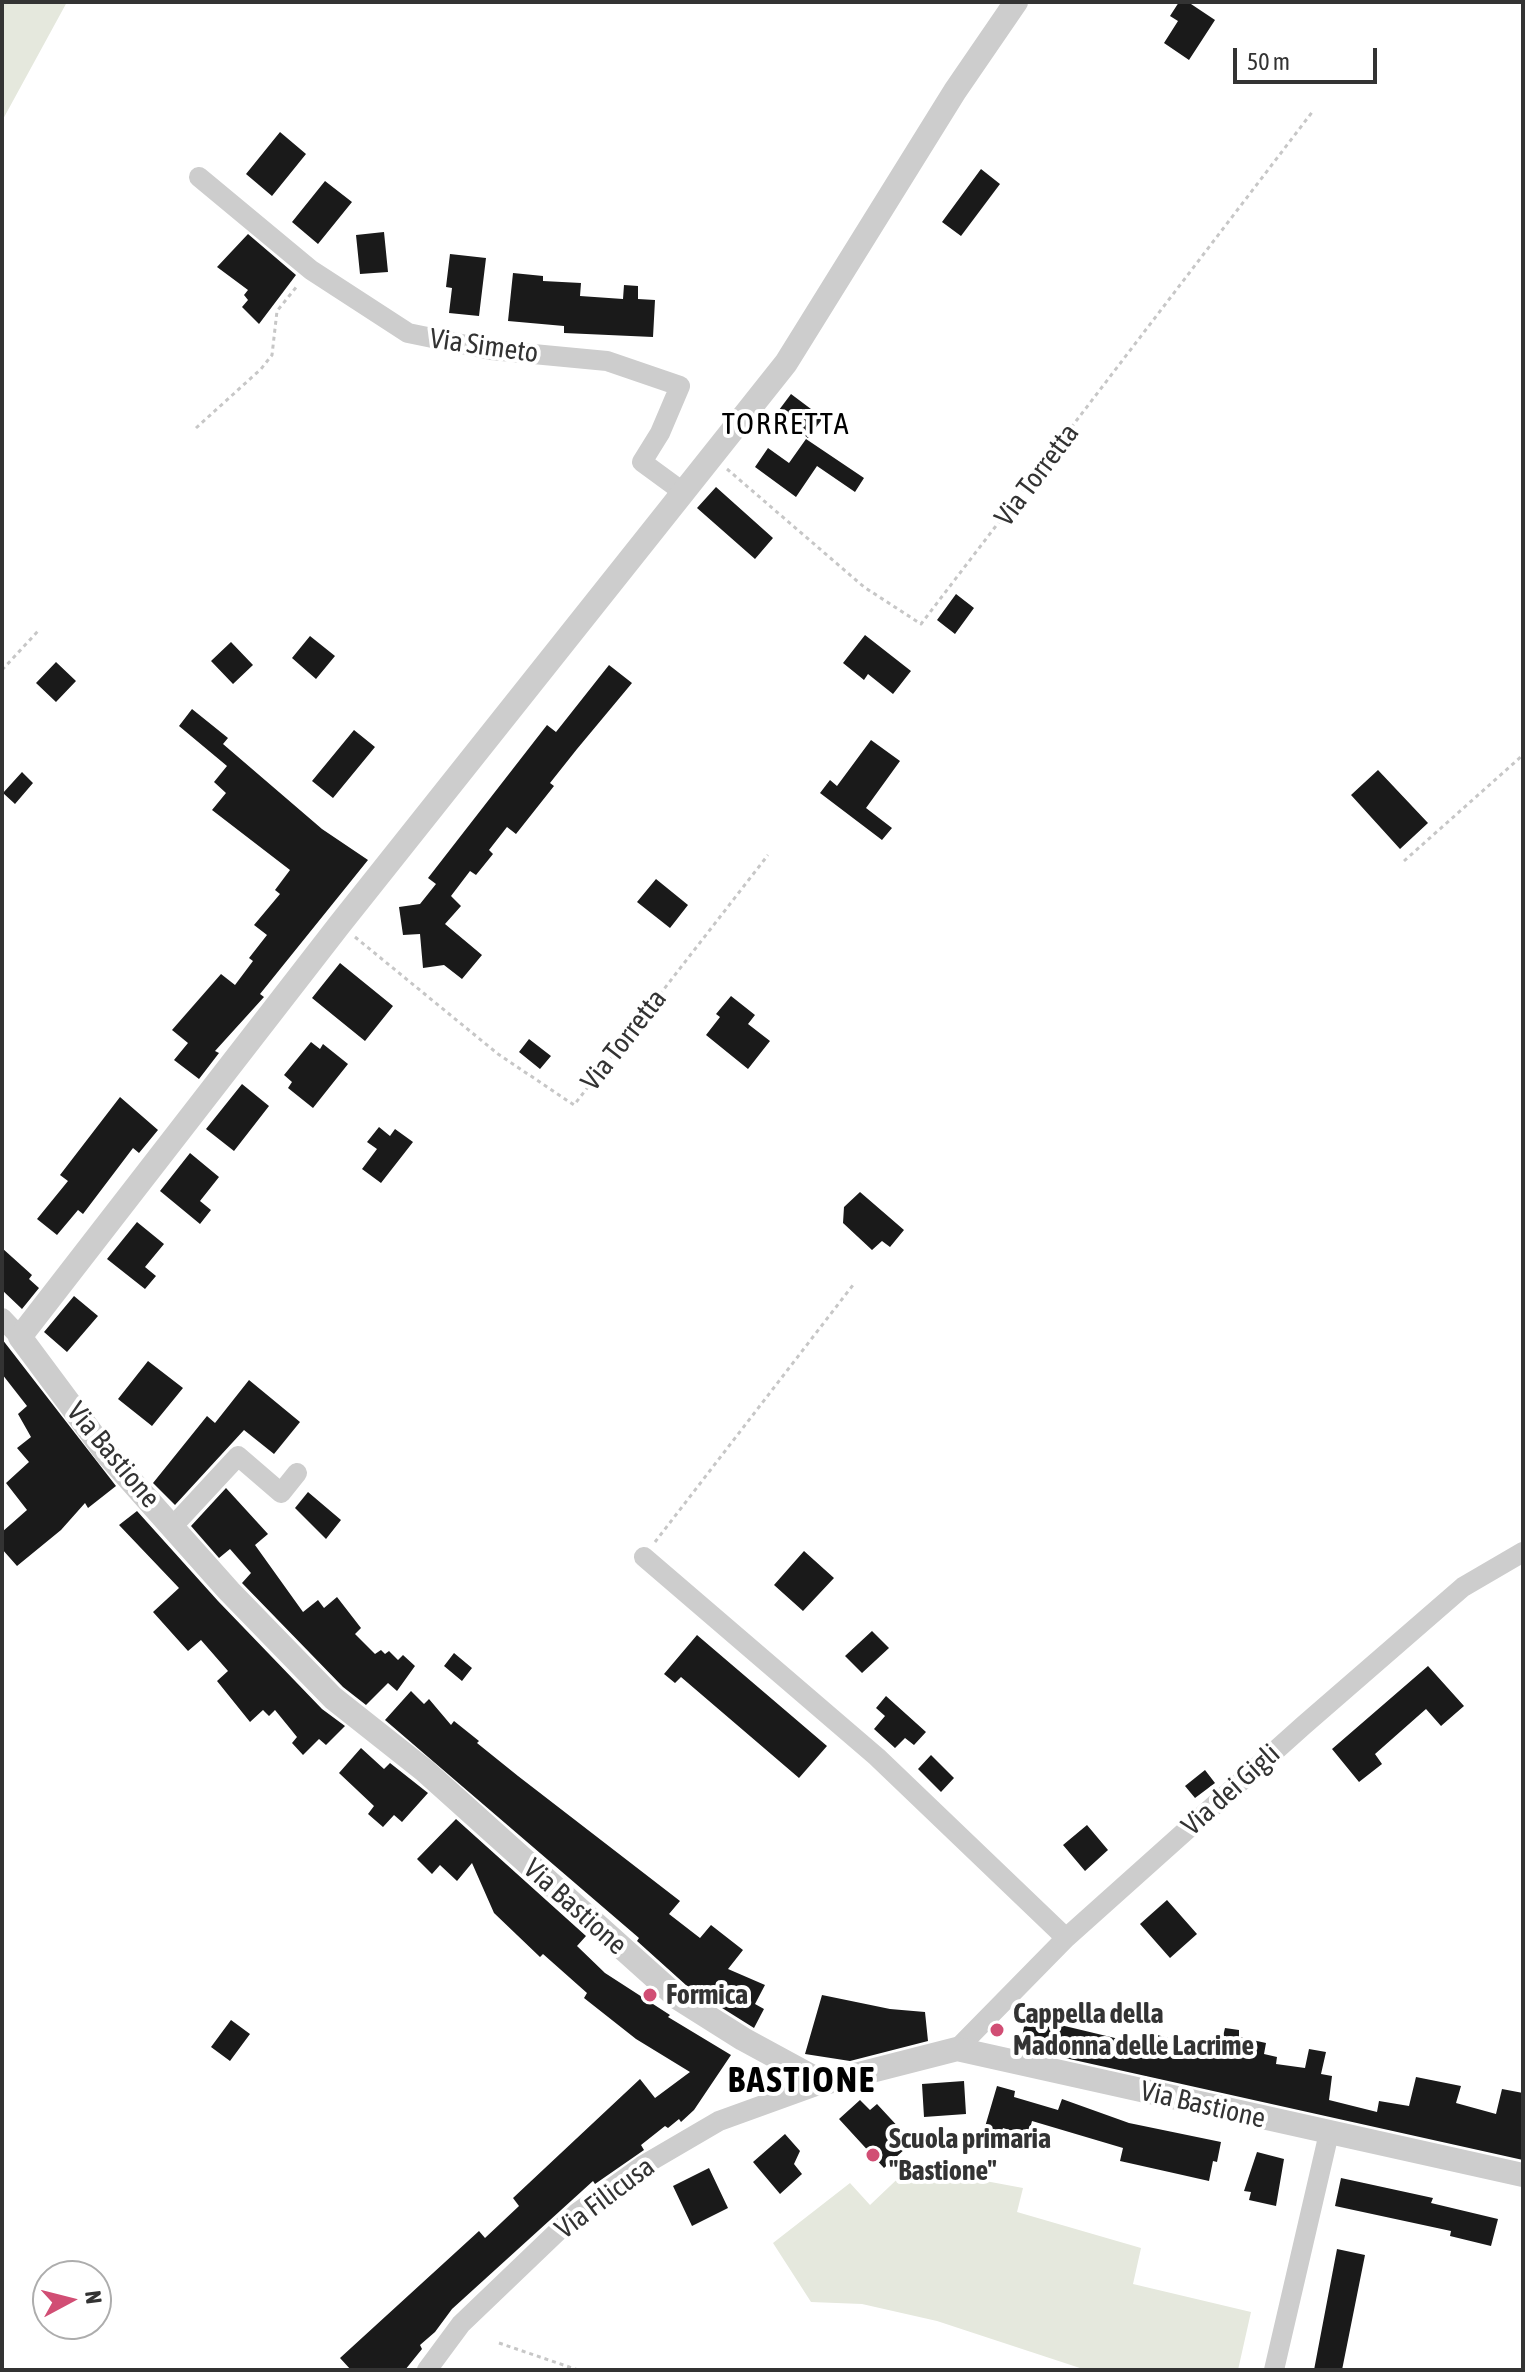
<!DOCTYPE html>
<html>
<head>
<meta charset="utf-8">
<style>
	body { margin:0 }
	#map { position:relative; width:1525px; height:2372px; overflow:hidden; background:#fff; font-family:"Asap Condensed",sans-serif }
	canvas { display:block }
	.frame { position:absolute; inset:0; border:4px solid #333; pointer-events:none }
	.north { position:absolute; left:32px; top:2260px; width:80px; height:80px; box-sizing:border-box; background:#fff; border:2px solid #adadad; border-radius:50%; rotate:83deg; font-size:22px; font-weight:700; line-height:32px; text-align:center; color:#333 }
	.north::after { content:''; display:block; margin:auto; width:28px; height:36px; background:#d14e74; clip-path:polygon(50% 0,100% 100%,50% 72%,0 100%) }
	.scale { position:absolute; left:1233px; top:48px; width:144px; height:36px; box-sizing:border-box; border:4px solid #333; border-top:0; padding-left:10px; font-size:24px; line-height:28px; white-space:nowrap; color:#333; -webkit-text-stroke:6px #fff; paint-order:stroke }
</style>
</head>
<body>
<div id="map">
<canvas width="1525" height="2372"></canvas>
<div class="frame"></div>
<div class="north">N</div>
<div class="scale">50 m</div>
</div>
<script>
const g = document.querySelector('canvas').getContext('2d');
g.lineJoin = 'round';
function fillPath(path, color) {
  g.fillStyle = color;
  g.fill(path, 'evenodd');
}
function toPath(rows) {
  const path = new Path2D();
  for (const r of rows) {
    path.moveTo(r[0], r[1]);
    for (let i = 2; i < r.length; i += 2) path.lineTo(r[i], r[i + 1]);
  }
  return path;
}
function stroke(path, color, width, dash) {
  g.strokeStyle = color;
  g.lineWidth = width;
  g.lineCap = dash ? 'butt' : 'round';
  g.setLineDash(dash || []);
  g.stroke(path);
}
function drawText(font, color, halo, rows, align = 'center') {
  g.font = font + ' "Asap Condensed",sans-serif';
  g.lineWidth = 8;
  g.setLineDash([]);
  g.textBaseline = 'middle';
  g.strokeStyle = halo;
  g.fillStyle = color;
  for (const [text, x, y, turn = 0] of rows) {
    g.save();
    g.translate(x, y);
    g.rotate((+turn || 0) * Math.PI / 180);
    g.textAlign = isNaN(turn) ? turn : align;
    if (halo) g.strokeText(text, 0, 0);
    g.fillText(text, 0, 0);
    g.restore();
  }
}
const green = toPath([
	[2,2,67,2,2,121],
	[910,2167,1023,2188,1017,2212,1141,2248,1133,2284,1251,2312,1238,2370,1086,2370,937,2321,862,2304,811,2302,773,2243,850,2183,870,2205]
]);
const building = toPath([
	[1179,2,1188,2,1215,20,1189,60,1164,43,1178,21,1170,16],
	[280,132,306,154,272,196,246,174],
	[981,169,1000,184,961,236,942,222],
	[325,181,352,202,318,244,292,222],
	[384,232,388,272,360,274,356,235],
	[248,234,296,275,259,324,242,307,248,300,244,295,248,290,217,267],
	[450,254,486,258,479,316,449,313,452,288,446,287],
	[513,273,543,276,543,281,581,283,580,296,623,299,624,285,638,286,638,299,655,300,653,337,564,333,564,326,508,321],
	[791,394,823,418,808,438,776,414],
	[806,439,864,478,855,492,817,466,796,497,755,467,768,448,789,463],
	[716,487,773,538,755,559,697,508],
	[956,594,974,608,955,634,937,620],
	[865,635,911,671,893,694,868,674,864,680,843,663],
	[310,636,335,656,316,679,292,658],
	[231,642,253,665,233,684,211,661],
	[56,662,76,681,56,702,36,683],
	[609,665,632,683,577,749,550,783,554,786,516,834,507,827,489,850,493,854,476,875,470,871,451,896,461,906,445,924,482,955,462,979,444,965,423,968,420,934,403,935,399,907,420,904,436,884,428,878,547,725,556,732],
	[192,709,228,738,223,744,322,829,368,860,260,994,264,997,215,1051,219,1053,199,1079,174,1060,188,1043,172,1030,221,974,235,985,253,961,249,958,267,935,254,925,280,894,275,890,290,870,212,810,226,793,214,782,227,766,179,726],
	[354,730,375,747,333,798,312,781],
	[871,740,900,761,866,808,892,828,882,840,820,793,830,780,837,786],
	[1378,770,1428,823,1400,849,1351,795],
	[22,772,33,783,15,804,3,793],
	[656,879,688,905,670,928,637,902],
	[340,963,393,1006,365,1041,312,998],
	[731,996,755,1015,748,1024,770,1041,748,1069,706,1035,720,1017,716,1014],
	[529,1039,551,1056,540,1069,519,1052],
	[311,1042,320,1049,323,1044,348,1064,313,1108,288,1088,292,1082,284,1075],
	[242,1084,269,1106,234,1151,206,1129],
	[120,1097,158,1130,139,1153,133,1148,83,1214,78,1210,57,1235,37,1219,68,1181,60,1175],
	[379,1127,390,1136,395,1129,413,1142,381,1183,362,1169,377,1149,367,1142],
	[190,1153,219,1177,200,1201,211,1210,200,1224,160,1191],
	[860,1192,904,1230,890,1247,882,1241,872,1250,843,1223,844,1207],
	[137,1222,164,1244,145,1267,156,1276,145,1289,107,1259],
	[2,1248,32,1275,29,1279,39,1288,22,1309,2,1290],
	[74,1296,98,1316,67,1352,44,1332],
	[2,1339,116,1486,88,1508,85,1503,61,1530,17,1566,2,1549,2,1532,27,1510,6,1483,29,1462,17,1448,31,1437,18,1414,27,1406,2,1374],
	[148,1361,183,1388,152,1426,118,1399],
	[249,1380,300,1422,274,1454,244,1430,175,1505,153,1483,207,1416,215,1423],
	[226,1488,268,1534,255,1545,303,1612,318,1600,324,1608,337,1597,361,1628,355,1634,375,1654,381,1650,385,1654,389,1651,398,1660,403,1655,415,1666,397,1691,388,1683,366,1705,343,1687,242,1583,251,1573,230,1549,219,1558,191,1526],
	[308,1492,341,1520,326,1539,295,1508],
	[137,1511,218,1601,322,1709,345,1726,326,1745,319,1739,303,1755,292,1743,297,1737,275,1710,269,1716,263,1710,250,1722,217,1681,228,1671,201,1640,188,1651,153,1612,179,1588,119,1525],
	[804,1551,834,1578,803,1611,774,1585],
	[872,1631,889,1648,862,1673,845,1656],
	[697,1635,827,1746,799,1778,681,1677,675,1683,664,1674],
	[454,1653,472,1668,462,1681,444,1666],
	[1428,1666,1464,1706,1441,1726,1426,1709,1375,1754,1382,1764,1359,1782,1332,1749],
	[411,1691,424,1704,429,1699,451,1725,454,1721,479,1741,477,1743,518,1776,680,1901,669,1914,700,1938,711,1925,743,1950,728,1969,765,1985,755,2004,764,2009,754,2028,687,1986,637,1941,639,1938,385,1720],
	[886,1696,926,1732,914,1745,905,1738,895,1748,874,1729,885,1716,876,1708],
	[361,1748,384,1769,390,1763,428,1793,402,1822,394,1815,383,1827,368,1814,374,1806,339,1773],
	[931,1755,954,1778,941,1792,918,1769],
	[1205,1770,1215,1783,1195,1798,1185,1786],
	[456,1819,586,1936,577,1946,605,1973,670,2015,668,2017,731,2055,694,2110,681,2122,679,2119,668,2128,665,2126,641,2145,644,2150,595,2184,593,2181,452,2309,435,2332,420,2345,422,2349,405,2370,351,2370,340,2358,479,2231,485,2238,519,2206,513,2198,640,2079,655,2098,690,2072,636,2039,584,1998,587,1993,543,1954,540,1957,494,1913,472,1863,457,1881,440,1865,432,1874,417,1859],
	[1087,1825,1108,1850,1085,1871,1063,1845],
	[1167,1900,1197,1934,1170,1958,1140,1924],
	[822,1995,890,2009,925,2012,928,2041,850,2061,805,2054],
	[1027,2011,1049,2015,1048,2022,1144,2045,1147,2032,1168,2038,1167,2044,1219,2053,1225,2028,1239,2030,1239,2037,1266,2043,1264,2054,1277,2057,1276,2064,1305,2068,1309,2049,1326,2052,1321,2074,1332,2076,1329,2100,1377,2112,1379,2101,1409,2106,1416,2077,1461,2086,1456,2103,1496,2114,1502,2089,1523,2093,1523,2160,1020,2048],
	[231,2020,250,2034,230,2061,211,2047],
	[964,2081,966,2114,924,2117,922,2084],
	[997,2086,1015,2091,1014,2097,1058,2110,1062,2099,1129,2123,1221,2142,1217,2162,1213,2161,1209,2181,1178,2174,1120,2161,1123,2148,1032,2121,1028,2136,1003,2128,998,2142,982,2137],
	[860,2100,870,2110,877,2104,902,2131,896,2137,906,2148,884,2168,839,2119],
	[785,2134,800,2151,794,2164,802,2174,780,2194,753,2162],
	[1257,2152,1284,2159,1276,2206,1249,2200,1251,2192,1244,2191],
	[709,2168,728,2208,692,2226,673,2186],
	[1341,2178,1433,2198,1431,2203,1498,2219,1491,2246,1450,2236,1451,2231,1335,2206],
	[1337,2249,1365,2255,1342,2370,1314,2370]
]);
const path = toPath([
	[196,428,261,369,272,355,277,311,298,285],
	[727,469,864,587,921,624,1313,111],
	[2,670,39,630],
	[1404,861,1523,755],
	[355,937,498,1054,574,1105,768,855],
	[655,1542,853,1285],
	[499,2343,578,2370]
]);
const minor = toPath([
	[199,177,311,270,408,333,491,350,607,361,680,386,660,433,642,462,683,492],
	[2,1318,20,1337],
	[173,1526,238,1456,281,1493,297,1473],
	[644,1557,877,1757,1066,1938],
	[957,2049,1066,1938,1304,1725,1463,1587,1523,1552],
	[427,2370,461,2324,578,2212,642,2166,719,2121,824,2083],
	[1274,2370,1329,2133]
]);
const tertiary = toPath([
	[1016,2,955,91,786,363,340,924,20,1337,107,1454,229,1591,333,1698,424,1770,678,1998,743,2039,824,2083,957,2049,1523,2175]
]);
const markers = [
	[650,1995,8,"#d14e74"],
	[997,2030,8,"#d14e74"],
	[873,2155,8,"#d14e74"]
];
const streetNames = [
	["Via Simeto",484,346,8],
	["Via Torretta",1037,475,-53],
	["Via Torretta",624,1040,-52],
	["Via Bastione",113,1455,50],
	["Via dei Gigli",1231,1790,-42],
	["Via Bastione",575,1907,42],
	["Via Bastione",1203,2105,13],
	["Via Filicusa",605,2198,-37]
];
const poiNames = [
	["Formica",666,1995],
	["Cappella della",1013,2014],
	["Madonna delle Lacrime",1013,2046],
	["Scuola primaria",889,2139],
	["\"Bastione\"",889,2171]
];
const neighbourhoodNames = [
	["TORRETTA",786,425]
];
const districtNames = [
	["BASTIONE",802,2081]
];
fillPath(green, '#e5e8dd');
fillPath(building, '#1a1a1a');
stroke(path, '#c7c7c7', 3, [4, 4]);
stroke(minor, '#cdcdcd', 20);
stroke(tertiary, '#cdcdcd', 24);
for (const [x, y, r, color] of markers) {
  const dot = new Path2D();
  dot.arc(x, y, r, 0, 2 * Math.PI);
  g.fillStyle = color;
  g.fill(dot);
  stroke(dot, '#fff', 3);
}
drawText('28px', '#333', '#fff', streetNames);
drawText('bold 28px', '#333', '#fff', poiNames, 'left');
g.letterSpacing = '2px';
drawText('30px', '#000', '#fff', neighbourhoodNames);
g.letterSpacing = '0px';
g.letterSpacing = '2px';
drawText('bold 36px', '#000', '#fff', districtNames);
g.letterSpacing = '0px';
</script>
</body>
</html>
